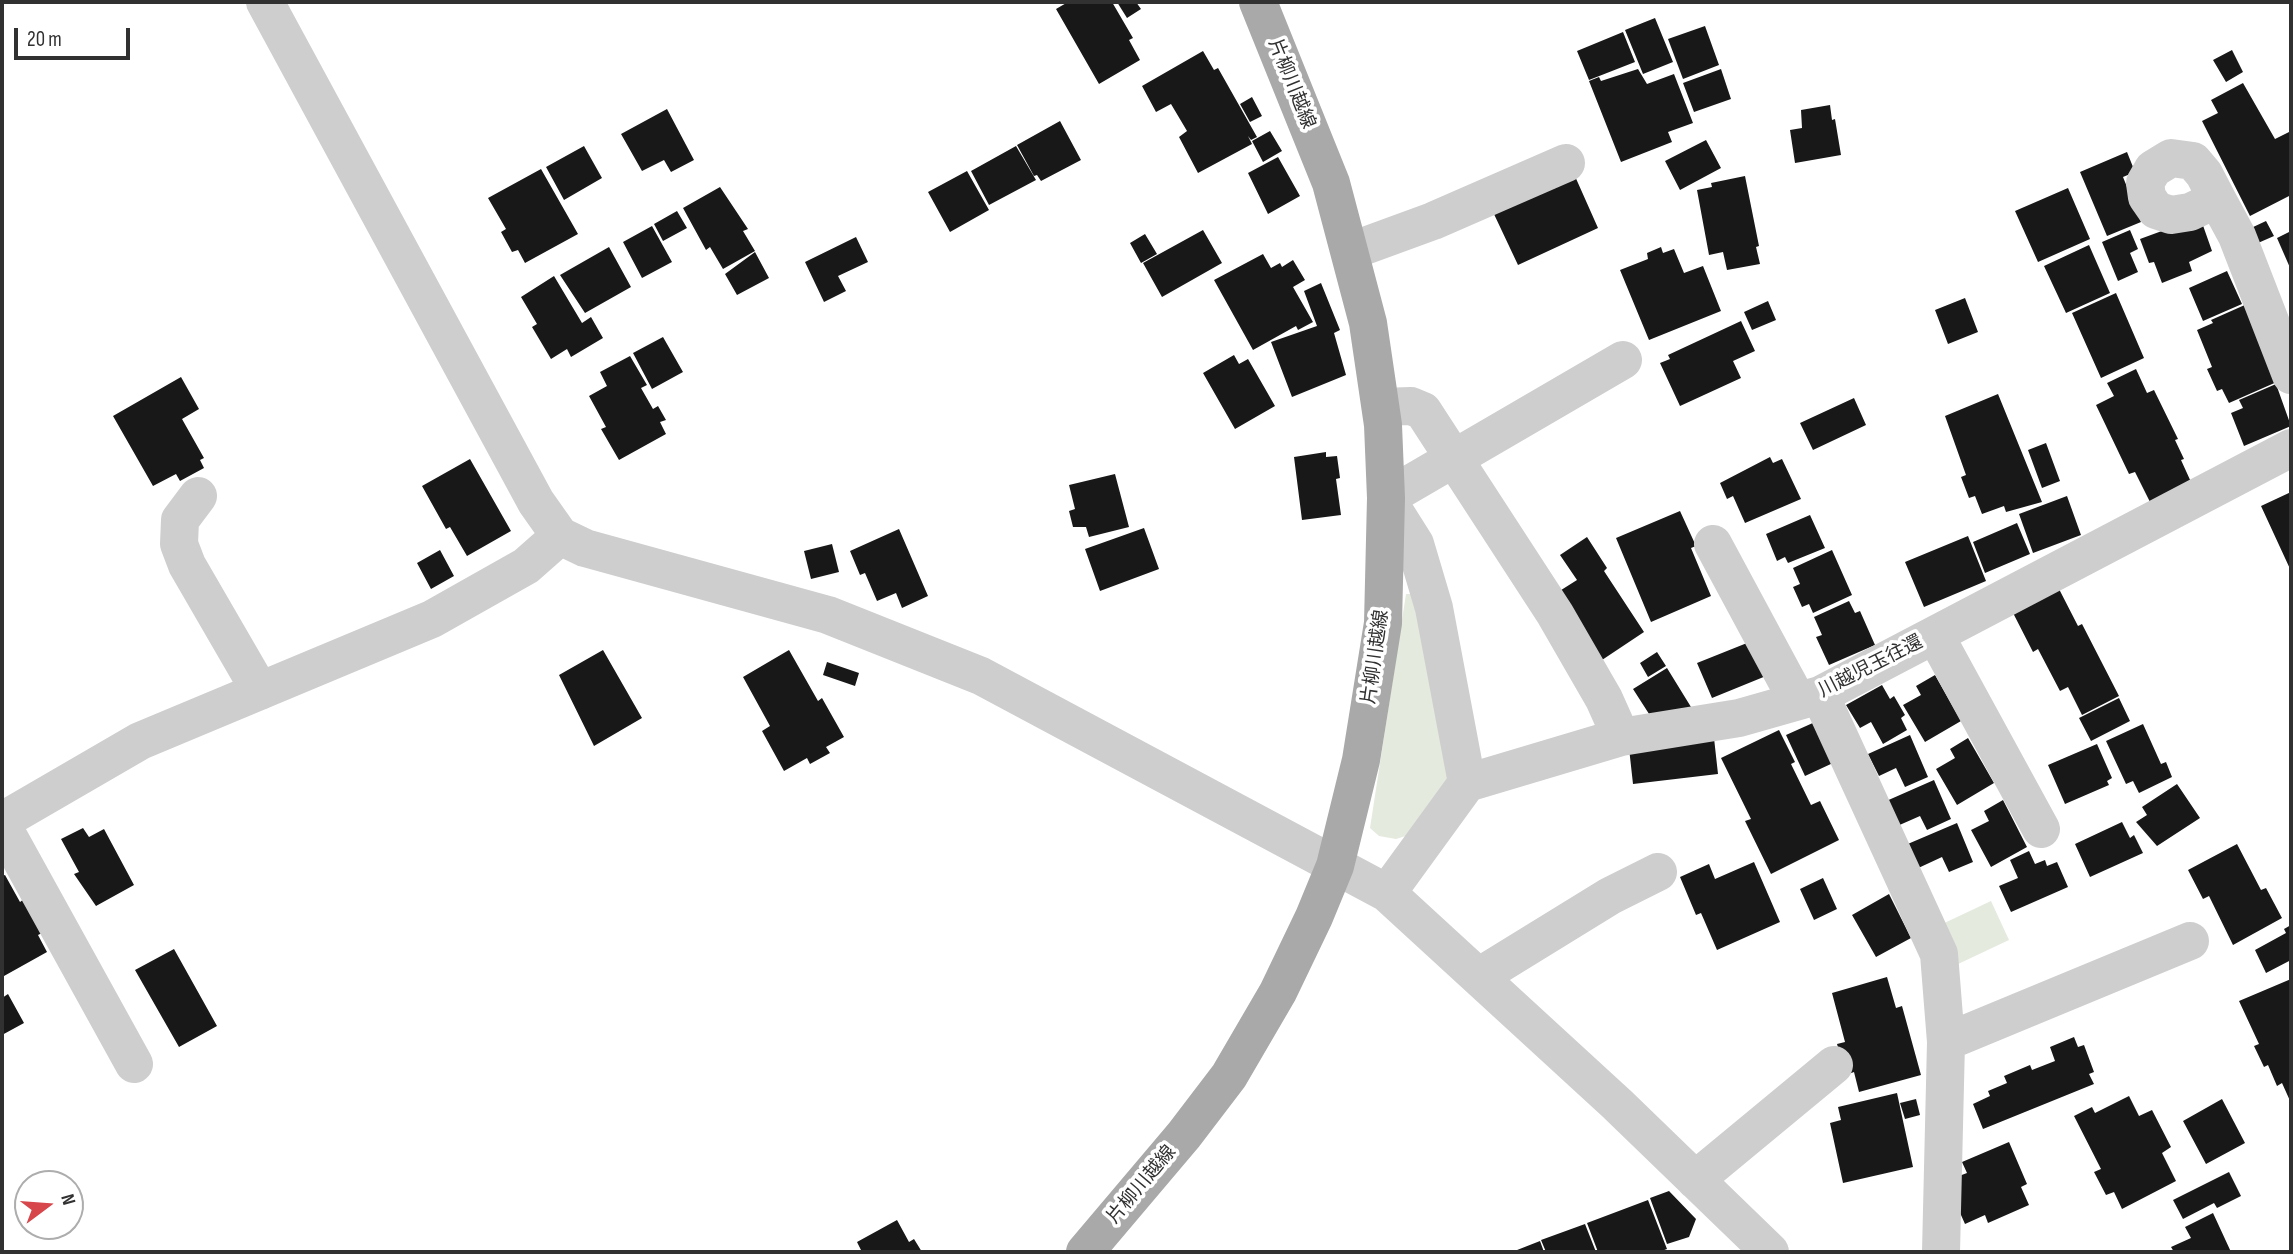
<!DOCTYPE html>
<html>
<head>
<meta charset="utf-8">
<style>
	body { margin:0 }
	#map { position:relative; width:2293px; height:1254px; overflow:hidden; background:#fff; font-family:"Sofia Sans Condensed",sans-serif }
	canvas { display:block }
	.frame { position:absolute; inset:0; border:4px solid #313131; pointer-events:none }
	.north { position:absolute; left:14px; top:1170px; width:70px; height:70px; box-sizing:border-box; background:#fff; border:2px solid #adadad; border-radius:50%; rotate:74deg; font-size:19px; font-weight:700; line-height:28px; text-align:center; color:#313131 }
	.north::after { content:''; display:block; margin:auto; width:24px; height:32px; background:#d6464b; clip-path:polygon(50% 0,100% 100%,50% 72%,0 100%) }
	.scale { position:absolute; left:14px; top:28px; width:116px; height:32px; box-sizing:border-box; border:4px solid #313131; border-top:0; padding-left:9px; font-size:21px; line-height:24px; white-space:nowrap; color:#313131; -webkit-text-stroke:5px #fff; paint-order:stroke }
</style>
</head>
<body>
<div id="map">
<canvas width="2293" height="1254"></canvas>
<div class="frame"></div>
<div class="north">N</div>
<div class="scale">20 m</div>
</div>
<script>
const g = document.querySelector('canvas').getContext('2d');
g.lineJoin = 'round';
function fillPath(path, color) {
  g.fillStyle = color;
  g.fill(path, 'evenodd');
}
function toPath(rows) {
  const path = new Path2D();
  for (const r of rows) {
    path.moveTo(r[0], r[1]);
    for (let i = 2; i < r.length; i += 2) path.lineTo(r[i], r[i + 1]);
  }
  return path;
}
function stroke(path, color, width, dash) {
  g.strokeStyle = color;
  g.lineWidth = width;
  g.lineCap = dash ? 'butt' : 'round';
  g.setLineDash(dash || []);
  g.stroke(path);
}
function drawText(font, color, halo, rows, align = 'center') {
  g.font = font + ' "Sofia Sans Condensed","Noto Sans JP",sans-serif';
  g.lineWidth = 7;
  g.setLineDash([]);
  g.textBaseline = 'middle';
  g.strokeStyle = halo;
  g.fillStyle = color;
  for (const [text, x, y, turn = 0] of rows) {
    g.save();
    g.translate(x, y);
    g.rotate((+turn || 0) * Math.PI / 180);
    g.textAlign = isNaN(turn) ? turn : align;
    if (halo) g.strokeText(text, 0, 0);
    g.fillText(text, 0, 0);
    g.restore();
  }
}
const green = toPath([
	[1406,594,1417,594,1452,784,1412,834,1396,839,1379,836,1370,828],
	[1991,901,2009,940,1956,965,1938,926]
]);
const building = toPath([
	[1068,2,1112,2,1133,38,1129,40,1140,60,1099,84,1056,9],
	[1117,2,1136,2,1141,9,1127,18],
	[1655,18,1673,62,1643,74,1625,30],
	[1705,26,1719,65,1683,79,1668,39],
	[1623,32,1635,62,1589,80,1577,51],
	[2232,50,2243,72,2226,82,2213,60],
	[1203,51,1214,70,1218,68,1257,137,1251,140,1248,136,1252,144,1198,173,1179,137,1187,131,1171,104,1156,112,1142,86],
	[1638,69,1647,84,1674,74,1693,123,1668,132,1672,142,1621,162,1589,81,1599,77,1601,81],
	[1721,69,1731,99,1694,112,1683,83],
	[2243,83,2275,139,2289,132,2291,137,2291,195,2250,216,2202,121,2218,113,2211,100],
	[1252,97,1262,116,1250,122,1240,104],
	[1830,105,1832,120,1835,119,1841,155,1795,163,1790,130,1802,128,1801,110],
	[667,109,694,160,671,172,664,160,642,171,621,134],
	[1060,121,1081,160,1041,181,1037,175,1034,176,1017,145],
	[1270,131,1282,151,1263,162,1252,141],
	[1706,140,1721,168,1680,190,1665,161],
	[584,146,602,178,564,200,546,167],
	[1016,146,1036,180,989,205,971,171],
	[2127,152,2135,172,2123,177,2141,222,2107,236,2080,172],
	[1278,157,1300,196,1268,214,1248,173],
	[541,169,578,234,525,263,518,250,512,252,501,232,506,229,488,198],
	[967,171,989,210,950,232,928,192],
	[1574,174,1598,228,1518,265,1493,212],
	[1745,176,1759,246,1756,247,1760,264,1727,270,1723,252,1709,255,1697,190,1712,187,1711,183],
	[720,187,748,229,743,231,755,251,723,269,710,247,706,250,683,208],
	[2068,188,2090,239,2038,262,2015,211],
	[677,211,687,228,663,241,654,224],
	[2200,217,2212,251,2189,262,2192,271,2162,283,2154,262,2149,263,2140,239],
	[2266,221,2274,236,2258,243,2251,228],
	[652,226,672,262,642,278,623,242],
	[1203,230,1222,263,1162,297,1143,263],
	[2130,230,2138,249,2130,253,2138,272,2118,281,2102,242],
	[2291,231,2291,270,2277,238],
	[1145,234,1157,254,1141,263,1130,243],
	[856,237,868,262,838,276,846,291,824,302,805,262],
	[2089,245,2110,293,2066,313,2044,266],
	[609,247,631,287,585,313,560,275],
	[1661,247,1663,253,1674,249,1684,273,1703,266,1721,311,1649,340,1620,270,1648,259,1647,253],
	[755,252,769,278,737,295,725,274],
	[1263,254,1271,268,1280,263,1282,267,1293,260,1305,280,1293,287,1313,322,1298,330,1296,326,1253,350,1214,280],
	[2227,271,2242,304,2203,321,2189,288],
	[554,276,582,323,591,317,603,338,571,357,567,349,551,359,532,327,537,324,521,297],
	[1321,283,1340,330,1334,333,1346,375,1292,397,1271,342,1317,326,1304,291],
	[2116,293,2144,358,2101,378,2072,313],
	[1965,298,1978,332,1948,344,1935,310],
	[1768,301,1776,320,1752,330,1744,312],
	[2247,304,2279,381,2229,403,2222,389,2217,391,2207,369,2212,367,2197,330,2213,323,2211,320],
	[1741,321,1755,351,1733,361,1741,378,1680,406,1660,363,1670,359,1668,355],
	[663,337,683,372,652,389,633,353],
	[1234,355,1239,364,1248,359,1275,406,1235,429,1203,373],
	[630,356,647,385,641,388,653,409,658,406,666,420,660,422,666,434,619,460,601,429,606,427,589,396,607,386,600,372],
	[2136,369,2147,393,2154,390,2178,439,2175,440,2184,459,2181,460,2191,482,2150,502,2135,472,2129,474,2096,405,2114,396,2107,383],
	[181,377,199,409,182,419,204,458,200,460,204,468,180,481,176,474,153,486,113,416],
	[2276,384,2291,426,2244,446,2231,413,2243,408,2239,400],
	[1998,394,2042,502,2006,512,2004,506,1982,514,1975,496,1969,498,1961,477,1966,475,1945,416],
	[1854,398,1866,425,1813,450,1800,423],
	[2046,443,2060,481,2042,488,2028,450],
	[1326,452,1326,457,1337,456,1340,478,1336,479,1341,515,1302,520,1294,457],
	[1770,457,1773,463,1782,459,1801,499,1745,523,1733,496,1727,499,1720,483],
	[470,459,511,531,467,556,450,527,446,529,422,486],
	[1115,474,1129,527,1089,537,1086,527,1073,527,1069,511,1075,509,1069,485],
	[2291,492,2291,571,2261,506],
	[2067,496,2081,535,2033,553,2019,514],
	[1680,511,1696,546,1691,548,1711,596,1651,622,1616,538],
	[1810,515,1825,548,1788,563,1785,557,1777,561,1766,534],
	[2017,523,2030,554,1985,573,1973,542],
	[1144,528,1159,569,1100,591,1085,549],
	[899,529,928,596,902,608,896,593,877,601,865,573,860,575,850,551],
	[1968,536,1986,581,1924,607,1905,562],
	[1587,537,1607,568,1604,571,1644,632,1602,660,1558,592,1577,580,1560,555],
	[832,544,839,572,811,579,804,551],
	[440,550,454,576,431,589,417,563],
	[1832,550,1852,595,1813,613,1809,604,1802,607,1793,587,1800,584,1793,568],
	[2059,589,2078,626,2082,624,2119,696,2082,715,2068,687,2060,691,2038,649,2033,652,2011,609],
	[1849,601,1855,613,1860,611,1875,645,1829,665,1816,637,1822,635,1814,617],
	[1752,641,1766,676,1712,698,1697,663],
	[603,650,642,718,594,746,559,675],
	[789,650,818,701,822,698,844,737,826,747,830,753,810,764,807,758,784,771,762,731,770,726,743,677],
	[1657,652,1666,666,1648,677,1640,663],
	[827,662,859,673,855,686,823,675],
	[1667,668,1691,707,1651,717,1633,689],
	[1935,675,1961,721,1925,742,1903,705,1921,695,1916,686],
	[1882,685,1890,699,1894,696,1905,715,1901,718,1907,730,1883,744,1871,722,1860,728,1846,705],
	[2119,698,2130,721,2091,741,2079,718],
	[1815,722,1833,763,1805,776,1786,735],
	[2143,724,2161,764,2166,762,2172,777,2139,793,2133,781,2126,784,2106,741],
	[1779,730,1795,762,1791,764,1811,805,1820,801,1839,840,1771,874,1745,821,1751,819,1721,758],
	[1910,735,1928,777,1905,787,1896,768,1879,776,1868,754],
	[1714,738,1718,774,1633,784,1629,748],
	[1968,738,1994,783,1957,805,1936,769,1955,758,1950,749],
	[2097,744,2112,778,2107,781,2109,785,2065,804,2048,765],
	[1934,780,1951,819,1927,830,1920,816,1895,827,1884,802],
	[2177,784,2200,818,2157,846,2136,822,2147,815,2142,807],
	[2003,800,2027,847,1991,867,1971,830,1989,821,1984,811],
	[2122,822,2130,838,2134,835,2143,853,2090,877,2075,844],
	[1957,823,1973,862,1949,872,1942,857,1914,870,1903,846],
	[83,828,89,837,104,829,134,885,96,906,74,874,79,872,61,839],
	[2237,844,2261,890,2266,888,2282,918,2233,945,2209,896,2203,899,2188,870],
	[2029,851,2035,864,2045,860,2047,866,2057,862,2068,887,2011,912,1999,886,2018,878,2010,860],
	[1754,862,1780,922,1717,950,1701,913,1696,915,1680,877,1709,864,1715,879],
	[5,875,20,902,24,899,42,933,38,935,47,952,4,976,2,876],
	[1823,878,1837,909,1814,920,1800,889],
	[1889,894,1911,938,1876,957,1852,915],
	[2291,925,2291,960,2266,973,2255,950,2286,933,2284,929],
	[174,949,217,1026,179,1047,135,970],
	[1887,977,1896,1008,1902,1006,1921,1075,1859,1092,1854,1072,1846,1075,1837,1044,1845,1042,1832,993],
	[2291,979,2291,1103,2282,1083,2277,1086,2268,1065,2264,1067,2254,1046,2259,1044,2239,1001],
	[8,994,24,1023,2,1035,2,998],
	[2074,1037,2078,1047,2084,1045,2094,1072,2089,1074,2094,1084,1983,1129,1973,1104,1990,1096,1988,1091,2007,1083,2004,1076,2030,1065,2032,1070,2055,1061,2050,1047],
	[1897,1093,1913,1167,1843,1183,1830,1123,1841,1120,1838,1107],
	[2129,1096,2139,1116,2152,1110,2171,1147,2162,1153,2176,1181,2122,1209,2114,1192,2106,1195,2094,1172,2101,1169,2074,1116,2092,1107,2095,1113],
	[1916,1099,1920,1115,1905,1119,1900,1103],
	[2222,1099,2245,1143,2206,1164,2183,1121],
	[2009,1142,2027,1184,2021,1187,2029,1205,1988,1223,1985,1215,1965,1224,1957,1206,1959,1176,1967,1173,1962,1162],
	[2229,1172,2241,1196,2217,1208,2214,1203,2183,1219,2173,1200],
	[1669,1191,1696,1219,1689,1237,1667,1244,1650,1198],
	[1648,1200,1667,1249,1659,1252,1598,1252,1587,1223],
	[2213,1213,2231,1252,2174,1252,2171,1247,2191,1238,2185,1227],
	[897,1220,909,1242,914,1239,922,1252,862,1252,857,1242],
	[1585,1224,1596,1252,1546,1252,1541,1240],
	[1540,1241,1544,1252,1512,1252]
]);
const minor = toPath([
	[265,2,536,502,560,536,585,548,828,615,981,676,1387,893,1617,1104,1770,1252],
	[2217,199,2190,212,2171,215,2156,210,2147,197,2145,183,2153,169,2171,158,2193,161,2204,174,2217,199,2237,236,2291,375],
	[1351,251,1433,221,1566,163],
	[1381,407,1411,406,1423,411,1555,614,1604,699,1621,737],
	[198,496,180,520,179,544,187,565,260,691],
	[1713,544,1797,700],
	[1935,635,2041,829],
	[1820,695,1939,954,1946,1042,1941,1252],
	[1467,783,1434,608,1415,544,1386,498,1623,360],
	[2,821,140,741,432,619,526,566,560,536],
	[2,825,134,1064],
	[1387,893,1467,783,1621,737,1739,718,1820,695,2291,448],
	[1480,976,1610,896,1658,872],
	[1946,1042,2190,941],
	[1695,1180,1834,1065]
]);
const major = toPath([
	[1085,1252,1184,1135,1229,1076,1278,992,1314,917,1335,866,1361,760,1383,623,1386,498,1383,425,1368,323,1331,183,1258,2]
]);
const streetNames = [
	["片柳川越線",1291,84,68],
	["片柳川越線",1376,657,-82],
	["川越児玉往還",1871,667,-27],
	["片柳川越線",1142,1185,-50]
];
fillPath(green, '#e4eade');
fillPath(building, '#181818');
stroke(minor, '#cecece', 38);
stroke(major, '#a9a9a9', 38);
drawText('19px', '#313131', '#fff', streetNames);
</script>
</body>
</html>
